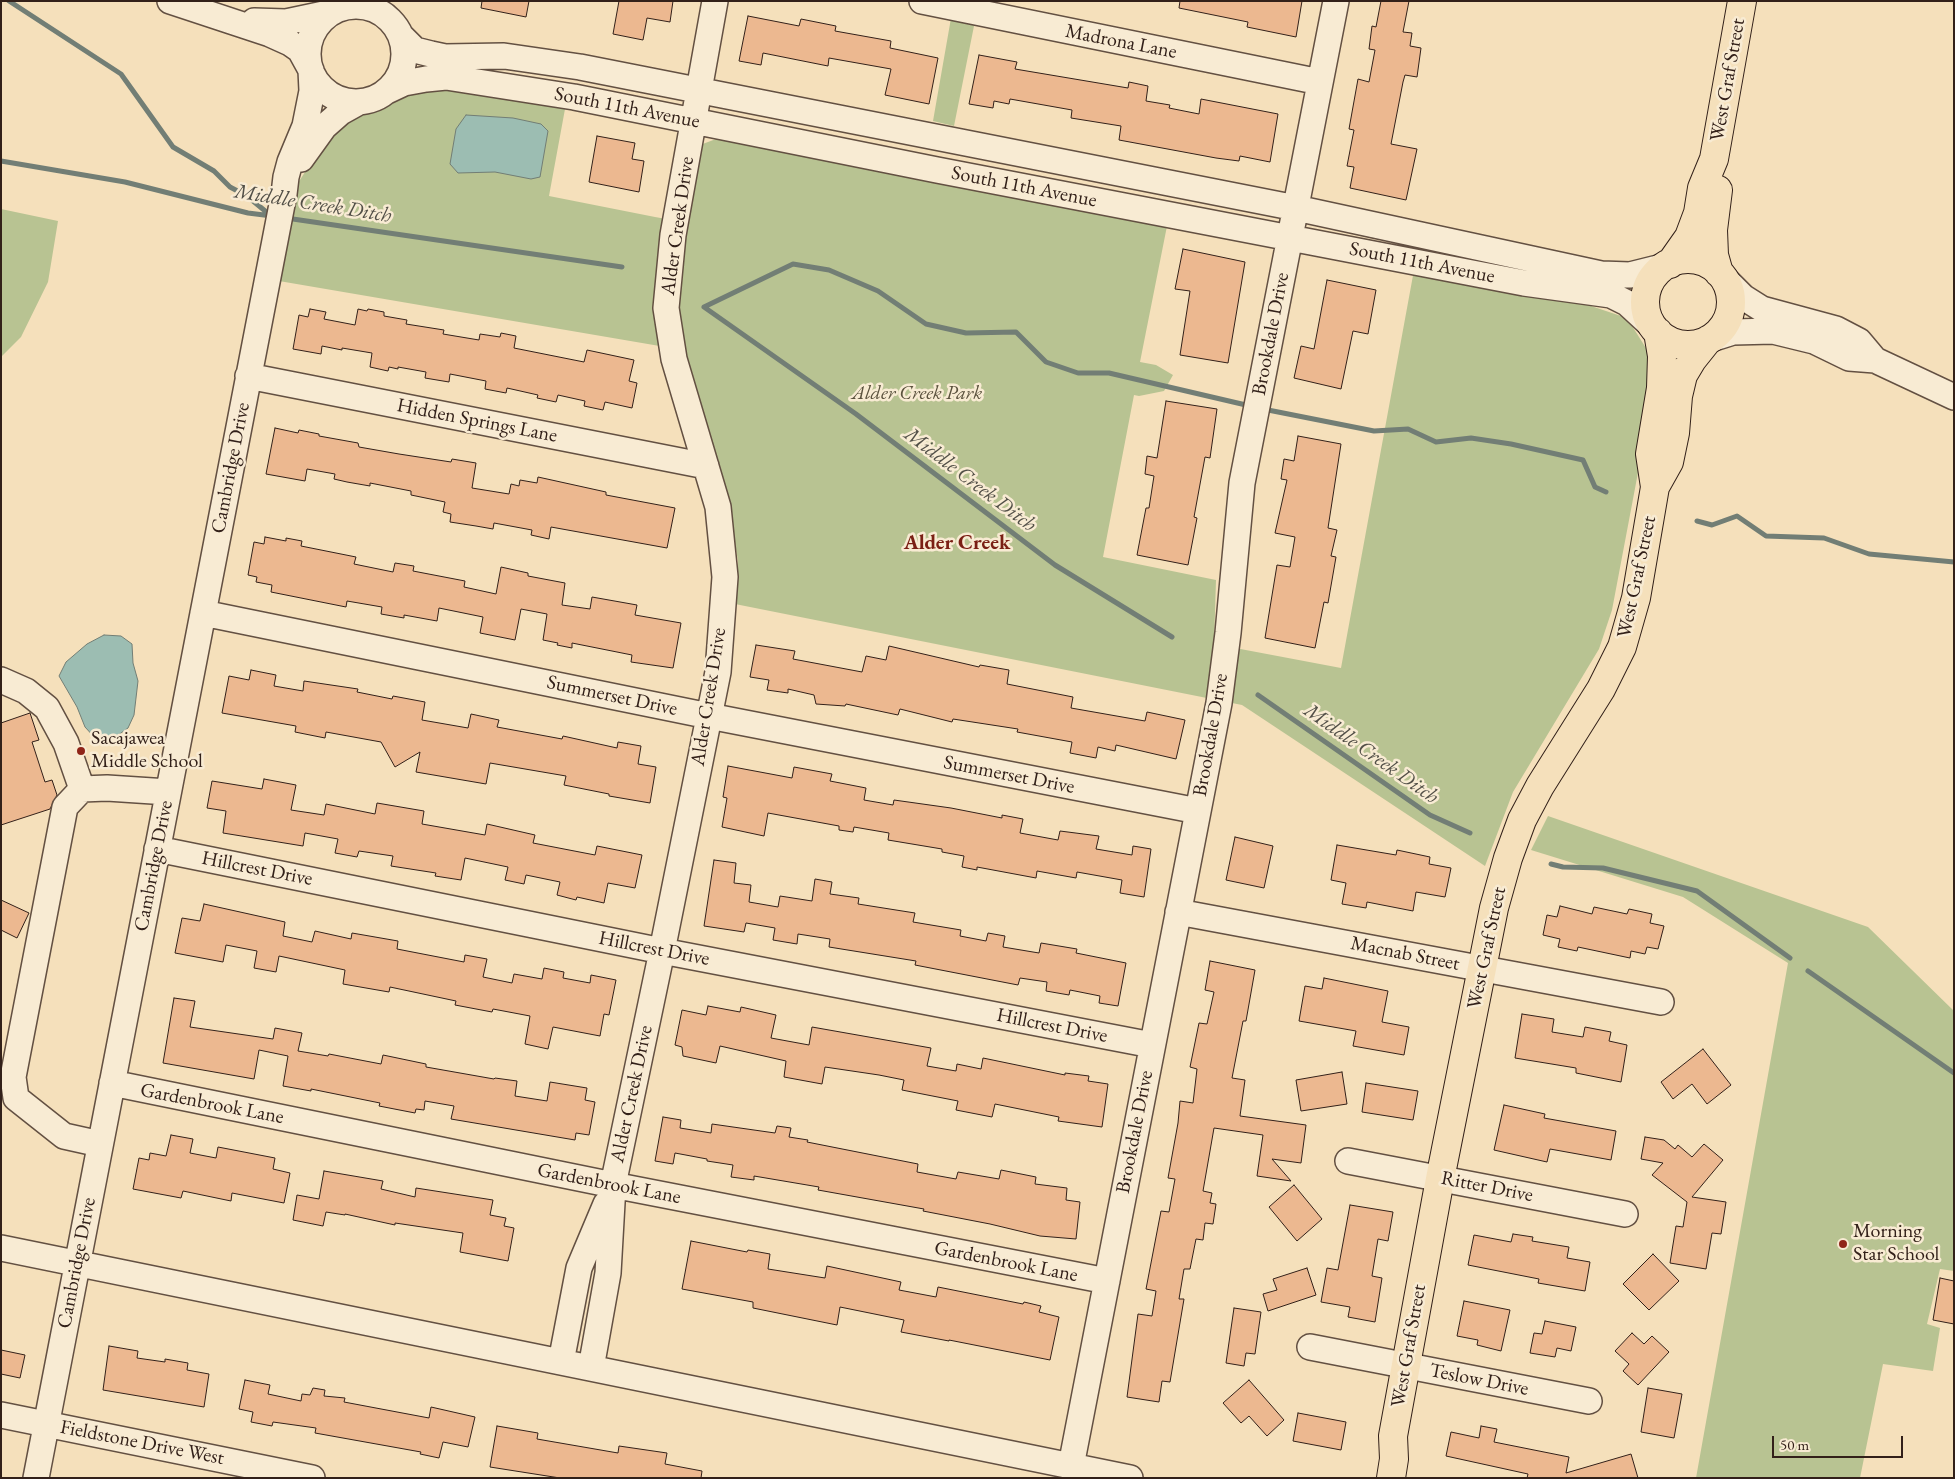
<!DOCTYPE html>
<html>
<head>
<meta charset="utf-8">
<style>
	body { margin:0 }
	#map { position:relative; width:1955px; height:1479px; overflow:hidden; background:#f5e0bb; font-family:"EB Garamond",serif }
	canvas { display:block }
	.frame { position:absolute; inset:0; border:2px solid #322019; pointer-events:none }
	.scale { position:absolute; left:1772px; top:1436px; width:131px; height:22px; box-sizing:border-box; border:2px solid #322019; border-top:0; padding-left:6px; font-size:15px; line-height:18px; white-space:nowrap; color:#322019; -webkit-text-stroke:4px #f8ebd3; paint-order:stroke }
</style>
</head>
<body>
<div id="map">
<canvas width="1955" height="1479"></canvas>
<div class="frame"></div>
<div class="scale">50 m</div>
</div>
<script>
const g = document.querySelector('canvas').getContext('2d');
g.lineJoin = 'round';
function fillPath(path, color) {
  g.fillStyle = color;
  g.fill(path, 'evenodd');
}
function toPath(rows) {
  const path = new Path2D();
  for (const r of rows) {
    if (r.length === 3) {
      path.moveTo(r[0] + r[2], r[1]);
      path.arc(r[0], r[1], r[2], 0, 2 * Math.PI);
      continue;
    }
    path.moveTo(r[0], r[1]);
    for (let i = 2; i < r.length; i += 2) path.lineTo(r[i], r[i + 1]);
  }
  return path;
}
function stroke(path, color, width, dash) {
  g.strokeStyle = color;
  g.lineWidth = width;
  g.lineCap = dash ? 'butt' : 'round';
  g.setLineDash(dash || []);
  g.stroke(path);
}
function drawText(font, color, halo, rows, align = 'center') {
  g.font = font + ' "EB Garamond",serif';
  g.lineWidth = 5;
  g.setLineDash([]);
  g.textBaseline = 'middle';
  g.strokeStyle = halo;
  g.fillStyle = color;
  for (const [text, x, y, turn = 0] of rows) {
    g.save();
    g.translate(x, y);
    g.rotate((+turn || 0) * Math.PI / 180);
    g.textAlign = isNaN(turn) ? turn : align;
    if (halo) g.strokeText(text, 0, 0);
    g.fillText(text, 0, 0);
    g.restore();
  }
}
const green = toPath([
	[954,1,979,1,954,126,933,121],
	[446,85,565,109,549,196,655,217,689,223,700,145,716,139,1167,226,1140,362,1156,365,1173,375,1164,391,1139,396,1134,395,1103,557,1216,580,1214,644,1341,668,1414,270,1570,299,1627,318,1651,356,1654,388,1612,610,1599,649,1513,792,1485,866,1242,705,735,604,738,561,727,496,683,350,279,281,298,183,321,147,354,111,410,91],
	[1,209,58,221,48,282,21,337,1,357],
	[1548,816,1868,927,1954,1011,1954,1271,1940,1269,1927,1324,1940,1328,1933,1371,1883,1364,1860,1478,1696,1478,1788,963,1683,897,1531,850]
]);
const water = toPath([
	[466,115,513,118,541,124,548,131,540,177,531,179,495,172,458,173,450,164,456,129,466,115],
	[104,635,121,636,132,644,133,663,138,681,134,715,128,728,114,738,96,739,85,727,77,707,59,676,66,662,87,644,104,635]
]);
const stream = toPath([
	[9,1,121,74,173,147,214,171,230,187,247,196,270,215],
	[1,161,125,182,248,213,272,216],
	[286,218,622,267],
	[1268,410,1374,431,1408,429,1436,442,1471,438,1511,444,1583,460,1595,487,1606,492],
	[1697,521,1712,525,1737,516,1766,536,1824,538,1869,554,1954,562],
	[1172,637,1055,565,856,414,704,307,793,264,829,270,878,291,926,324,966,333,1016,332,1046,362,1078,373,1109,373,1246,405],
	[1258,695,1430,815,1470,833],
	[1551,864,1563,867,1603,868,1697,891,1790,958],
	[1808,971,1954,1073]
]);
const building = toPath([
	[482,1,529,1,526,17,481,8,482,1],
	[619,1,673,1,670,22,647,18,643,40,613,34,619,1],
	[1180,1,1302,1,1296,37,1247,27,1248,22,1179,8,1180,1],
	[1381,1,1409,1,1403,32,1412,33,1410,46,1421,48,1417,77,1405,75,1403,82,1391,144,1417,149,1406,200,1350,188,1354,167,1347,166,1354,130,1349,129,1358,79,1369,82,1375,50,1369,49,1372,26,1376,27,1381,1],
	[748,16,799,26,801,19,836,26,835,31,891,41,890,48,938,58,929,104,885,95,891,69,829,58,828,66,763,53,761,65,739,61,748,16],
	[979,55,1017,62,1015,69,1128,88,1129,82,1148,86,1146,101,1170,105,1169,108,1199,114,1201,99,1278,114,1270,162,1240,156,1239,161,1216,158,1119,140,1121,126,1071,118,1072,110,1010,99,1009,104,994,101,993,108,969,104,979,55],
	[597,136,635,143,632,159,644,161,639,192,589,182,597,136],
	[1183,249,1245,262,1228,363,1180,355,1190,291,1175,289,1183,249],
	[1327,280,1376,290,1368,334,1353,331,1341,389,1294,378,1301,346,1314,349,1327,280],
	[310,309,326,312,324,319,355,325,358,309,367,311,368,309,384,312,384,316,407,320,406,324,444,330,443,334,479,340,480,334,500,337,501,333,516,336,514,348,584,362,587,350,634,360,629,381,637,383,632,408,605,402,603,410,584,406,585,401,558,395,556,402,537,398,538,395,507,388,506,393,485,389,486,381,450,374,449,382,425,378,426,372,398,367,398,369,389,367,388,371,370,367,372,353,342,348,342,350,322,346,321,354,293,349,299,315,308,317,310,309],
	[1166,401,1217,409,1210,458,1205,457,1194,517,1197,518,1188,565,1137,555,1146,508,1149,508,1154,476,1145,474,1147,456,1157,458,1166,401],
	[275,428,298,433,299,430,319,434,319,436,358,443,359,447,399,454,451,462,452,459,476,463,472,488,509,494,511,484,519,486,520,480,537,483,538,477,606,492,606,495,675,508,667,548,551,527,549,539,531,535,532,530,494,523,493,529,476,526,450,522,451,514,443,512,445,502,411,495,411,491,370,483,370,486,347,482,334,479,335,474,307,469,305,481,266,474,275,428],
	[1298,436,1341,444,1328,528,1337,530,1331,556,1336,557,1328,603,1324,602,1315,648,1265,638,1277,565,1290,567,1295,537,1275,533,1287,480,1281,479,1284,459,1294,461,1298,436],
	[265,537,286,541,286,538,302,541,301,546,356,557,354,564,393,572,395,563,414,566,413,571,465,581,464,587,496,594,501,567,528,573,528,576,565,583,562,605,590,609,592,597,637,605,635,615,681,623,673,668,631,662,632,655,572,643,572,648,557,645,558,643,543,640,547,614,521,609,515,640,480,633,483,617,439,608,437,621,404,615,404,618,381,614,382,607,347,601,346,607,271,592,272,585,256,582,257,577,248,575,254,542,264,544,265,537],
	[756,645,795,651,793,659,862,672,866,656,886,660,889,646,979,667,980,665,1009,670,1007,684,1073,697,1071,708,1145,721,1147,712,1185,720,1176,759,1116,745,1115,751,1098,747,1096,758,1070,753,1072,742,1017,732,1018,729,953,719,952,722,900,709,898,715,846,704,845,706,816,704,814,695,788,689,788,693,767,690,769,680,750,677,756,645],
	[251,670,276,675,274,686,303,691,304,681,358,689,357,692,392,699,393,696,425,702,422,720,468,728,471,714,499,720,497,727,562,739,563,736,617,748,618,742,641,746,638,764,656,767,650,803,609,796,609,794,564,785,566,776,490,763,486,784,416,772,420,752,395,767,381,742,326,732,325,738,295,732,296,726,222,713,229,676,249,680,251,670],
	[30,713,39,740,32,742,45,782,52,780,57,795,50,809,1,825,1,723,30,713],
	[728,766,792,778,794,767,832,774,830,781,866,788,864,800,893,805,894,800,951,808,1002,818,1002,815,1023,819,1020,833,1058,840,1060,831,1099,836,1096,849,1132,855,1133,846,1151,849,1144,897,1120,893,1122,880,1077,872,1076,878,1037,871,1036,878,977,867,977,870,962,867,964,856,942,852,942,849,888,840,889,833,854,827,853,832,839,830,839,826,768,813,764,836,722,827,727,798,723,797,728,766],
	[264,779,296,785,291,810,324,815,326,804,375,814,377,803,424,811,422,824,485,835,487,824,535,835,533,843,595,855,597,846,642,855,635,888,608,883,604,903,577,897,576,900,557,895,560,882,526,875,524,884,505,880,508,867,465,858,461,880,435,876,436,873,391,866,393,856,359,851,357,857,335,853,338,839,305,833,303,846,223,833,226,811,207,808,212,781,262,789,264,779],
	[1235,837,1273,846,1264,888,1226,880,1235,837],
	[1337,845,1396,855,1397,850,1430,857,1429,864,1451,868,1445,897,1416,892,1413,911,1367,902,1366,908,1342,904,1346,883,1331,880,1337,845],
	[714,860,736,863,734,883,751,885,749,902,778,907,780,896,812,901,815,879,832,882,830,894,859,898,858,904,915,913,913,922,961,930,960,936,986,941,988,933,1005,936,1003,947,1039,953,1041,943,1077,949,1076,953,1126,963,1118,1006,1099,1003,1100,996,1070,990,1069,995,1046,991,1047,982,1020,978,1018,985,915,965,916,961,829,947,830,939,798,934,797,944,773,940,775,928,746,923,744,932,704,926,714,860],
	[1,900,29,913,17,938,1,930,1,900],
	[204,904,285,922,283,936,312,942,315,931,351,939,352,933,398,941,397,949,464,962,465,955,487,959,483,977,512,983,514,974,542,979,544,968,564,972,563,978,590,983,591,975,616,980,609,1015,604,1014,600,1036,553,1027,548,1049,525,1044,530,1016,493,1009,492,1012,455,1005,456,1001,390,987,389,992,343,984,345,970,279,956,276,972,254,968,257,951,226,945,223,962,175,953,182,918,200,921,204,904],
	[1560,906,1592,914,1594,907,1627,914,1629,909,1652,914,1650,923,1664,926,1658,949,1647,947,1645,954,1631,951,1630,958,1578,947,1577,951,1558,947,1560,939,1543,935,1547,915,1557,917,1560,906],
	[1210,961,1255,970,1246,1021,1243,1021,1232,1078,1245,1080,1240,1116,1306,1125,1301,1163,1272,1159,1291,1181,1257,1176,1263,1135,1214,1128,1203,1191,1212,1193,1210,1203,1216,1204,1213,1224,1205,1223,1203,1240,1196,1239,1190,1269,1184,1269,1179,1299,1184,1299,1170,1382,1162,1381,1159,1402,1127,1397,1138,1314,1152,1316,1156,1291,1146,1289,1161,1211,1169,1212,1175,1179,1168,1178,1178,1123,1180,1101,1193,1103,1197,1069,1190,1067,1199,1023,1207,1024,1214,992,1205,990,1210,961],
	[1324,978,1388,991,1382,1022,1409,1027,1404,1055,1353,1046,1356,1031,1299,1021,1305,986,1322,989,1324,978],
	[174,998,195,1001,190,1027,273,1039,275,1028,302,1033,298,1051,328,1056,329,1054,381,1064,383,1055,426,1064,426,1067,494,1079,495,1078,517,1081,515,1096,547,1101,550,1082,587,1088,585,1100,595,1102,589,1135,576,1133,575,1140,451,1119,454,1106,425,1101,424,1110,416,1109,415,1113,379,1106,380,1103,311,1089,311,1091,283,1086,288,1056,259,1050,254,1079,163,1063,174,998],
	[708,1006,740,1012,741,1007,776,1015,771,1038,809,1045,812,1027,931,1048,927,1066,956,1071,957,1064,981,1069,983,1058,1065,1075,1065,1073,1089,1076,1088,1081,1108,1084,1102,1127,1058,1121,1059,1117,995,1104,992,1117,956,1110,958,1101,902,1090,904,1080,879,1075,825,1067,822,1084,784,1077,786,1061,720,1046,716,1063,683,1056,682,1047,675,1045,682,1010,706,1015,708,1006],
	[1522,1014,1554,1019,1552,1032,1583,1037,1585,1027,1611,1032,1609,1041,1627,1045,1621,1082,1576,1073,1576,1068,1515,1058,1522,1014],
	[1703,1049,1731,1085,1707,1104,1692,1084,1673,1099,1661,1082,1703,1049],
	[1342,1072,1347,1104,1301,1111,1296,1080,1342,1072],
	[1366,1083,1418,1091,1413,1120,1362,1112,1366,1083],
	[1504,1105,1545,1114,1544,1118,1616,1131,1611,1160,1550,1149,1547,1162,1494,1150,1504,1105],
	[663,1117,681,1120,680,1128,711,1133,712,1124,775,1133,777,1126,791,1128,789,1137,808,1140,807,1142,918,1164,917,1172,956,1179,958,1172,999,1179,1001,1170,1036,1177,1035,1184,1067,1188,1066,1200,1080,1202,1076,1239,1040,1236,990,1224,923,1211,924,1209,818,1190,819,1187,754,1176,754,1180,731,1177,733,1165,707,1161,707,1159,675,1153,673,1164,655,1161,663,1117],
	[171,1135,193,1139,190,1153,216,1158,218,1147,275,1158,273,1169,290,1173,284,1203,232,1193,231,1201,183,1191,181,1198,133,1189,139,1158,149,1160,150,1153,166,1156,171,1135],
	[1645,1137,1664,1140,1675,1149,1678,1145,1692,1157,1704,1144,1723,1160,1692,1197,1726,1202,1721,1234,1712,1233,1706,1269,1670,1263,1676,1226,1683,1227,1687,1202,1652,1175,1663,1163,1641,1159,1645,1137],
	[324,1171,383,1181,381,1189,415,1197,416,1188,493,1200,490,1215,506,1218,504,1226,514,1228,508,1261,460,1252,463,1233,395,1223,395,1225,345,1214,345,1215,326,1212,323,1226,293,1220,297,1195,319,1199,324,1171],
	[1294,1185,1322,1219,1297,1241,1269,1207,1294,1185],
	[1350,1205,1393,1212,1388,1241,1378,1239,1372,1276,1382,1278,1375,1322,1348,1317,1350,1307,1321,1302,1327,1268,1338,1270,1350,1205],
	[1513,1234,1533,1237,1532,1241,1569,1247,1567,1258,1590,1262,1585,1291,1538,1283,1539,1279,1468,1265,1474,1235,1511,1242,1513,1234],
	[691,1241,747,1252,748,1250,770,1254,768,1269,825,1278,827,1266,901,1282,899,1290,936,1297,938,1287,1023,1304,1024,1302,1041,1306,1039,1312,1059,1317,1050,1360,949,1340,949,1341,901,1332,904,1320,840,1307,837,1325,753,1308,753,1302,682,1289,691,1241],
	[1653,1254,1679,1281,1649,1310,1623,1284,1653,1254],
	[1307,1268,1316,1295,1268,1311,1263,1294,1277,1290,1273,1279,1307,1268],
	[1940,1278,1954,1281,1954,1324,1933,1320,1940,1278],
	[1464,1301,1510,1310,1501,1351,1477,1345,1478,1340,1457,1336,1464,1301],
	[1234,1308,1261,1312,1255,1354,1246,1353,1244,1366,1226,1363,1234,1308],
	[1545,1321,1576,1327,1571,1351,1557,1348,1555,1357,1530,1353,1534,1333,1542,1334,1545,1321],
	[1632,1333,1644,1344,1652,1336,1669,1352,1638,1385,1623,1371,1629,1364,1615,1351,1632,1333],
	[109,1346,138,1351,137,1358,165,1362,165,1359,188,1363,187,1370,209,1374,204,1407,103,1390,109,1346],
	[1,1350,25,1355,20,1378,1,1374,1,1350],
	[245,1380,270,1385,268,1394,301,1401,302,1394,310,1395,313,1388,325,1390,324,1396,345,1398,344,1402,429,1418,431,1407,475,1417,468,1447,443,1442,439,1458,420,1454,421,1452,315,1433,316,1428,273,1422,272,1426,251,1422,253,1412,239,1409,245,1380],
	[1249,1380,1284,1420,1267,1436,1249,1416,1241,1423,1223,1403,1249,1380],
	[1648,1388,1682,1394,1674,1438,1641,1432,1648,1388],
	[1298,1413,1346,1422,1341,1450,1293,1441,1298,1413],
	[497,1426,538,1433,537,1439,618,1453,619,1446,667,1453,665,1464,702,1471,701,1478,560,1478,490,1467,497,1426],
	[1481,1426,1497,1429,1494,1442,1569,1457,1566,1473,1631,1454,1638,1478,1527,1478,1528,1474,1446,1456,1451,1432,1479,1438,1481,1426]
]);
const minor = toPath([
	[922,1,1320,82],
	[356,54,48],
	[254,21,286,22,333,12],
	[401,36,415,50,431,54,445,57,504,56,580,67,1296,208,1601,274,1630,275,1666,266],
	[387,91,404,83,426,79,446,77,574,97,937,170,1524,283,1611,295,1627,303,1653,327],
	[301,159,324,127,341,112,359,102],
	[1722,276,1743,297,1762,309,1836,329,1859,341,1875,360],
	[1711,339,1733,332,1773,331,1814,341,1849,358,1875,360,1954,397],
	[248,376,706,466],
	[203,613,709,716,1198,811],
	[1,680,26,691,47,708,66,743,82,789],
	[157,849,662,951,1152,1045],
	[1178,912,1661,1002],
	[112,1083,613,1185,1107,1281],
	[100,1144,64,1136,16,1098,13,1077,65,807,82,789,107,788,168,792],
	[1348,1161,1625,1214],
	[1,1248,1130,1478],
	[1310,1347,1589,1401],
	[561,1362,579,1268,606,1204],
	[591,1368,608,1273,613,1185,662,951,718,672,725,577,718,507,674,359,666,308,673,235,715,1],
	[1,1415,312,1478],
	[1071,1466,1219,703,1228,633,1242,483,1336,1],
	[36,1478,284,194,286,177,290,162,305,126,312,91,311,70,300,50,290,43,270,34,170,1]
]);
const major = toPath([
	[1718,190,1713,230,1714,255,1719,273],
	[1688,302,43],
	[1670,264,1689,237,1698,213,1702,188,1714,159,1742,1],
	[1655,487,1650,454,1661,388,1662,356,1658,332],
	[1391,1478,1394,1459,1393,1436,1440,1179,1494,908,1508,858,1522,820,1540,786,1601,689,1622,647,1636,598,1655,487,1669,462,1675,433,1678,396,1683,375,1692,360,1708,340]
]);
const markers = [
	[81,751,5,"#8f2418"],
	[1843,1244,5,"#8f2418"]
];
const streetNames = [
	["Madrona Lane",1121,42,11],
	["West Graf Street",1728,80,-80],
	["South 11th Avenue",627,108,11],
	["South 11th Avenue",1024,187,11],
	["Alder Creek Drive",678,226,-82],
	["South 11th Avenue",1422,263,11],
	["Brookdale Drive",1271,334,-79],
	["Hidden Springs Lane",477,421,11],
	["Cambridge Drive",231,468,-79],
	["West Graf Street",1637,577,-78],
	["Summerset Drive",612,696,12],
	["Alder Creek Drive",709,697,-81],
	["Brookdale Drive",1211,735,-80],
	["Summerset Drive",1009,775,11],
	["Cambridge Drive",154,866,-79],
	["Hillcrest Drive",257,869,11],
	["West Graf Street",1487,948,-78],
	["Hillcrest Drive",654,949,11],
	["Macnab Street",1405,954,11],
	["Hillcrest Drive",1052,1026,11],
	["Alder Creek Drive",632,1094,-78],
	["Gardenbrook Lane",212,1104,11],
	["Brookdale Drive",1135,1132,-79],
	["Gardenbrook Lane",609,1184,11],
	["Ritter Drive",1487,1187,11],
	["Gardenbrook Lane",1006,1262,11],
	["Cambridge Drive",77,1263,-79],
	["West Graf Street",1409,1346,-80],
	["Teslow Drive",1479,1380,11],
	["Fieldstone Drive West",142,1443,11]
];
const parkNames = [
	["Alder Creek Park",917,394]
];
const poiNames = [
	["Sacajawea",91,739],
	["Middle School",91,762],
	["Morning",1853,1232],
	["Star School",1853,1255]
];
const waterNames = [
	["Middle Creek Ditch",313,204,9],
	["Middle Creek Ditch",970,480,37],
	["Middle Creek Ditch",1371,754,35]
];
const neighbourhoodNames = [
	["Alder Creek",957,543]
];
fillPath(green, '#b8c392');
fillPath(water, '#9cbdb2');
stroke(water, '#727e75', 1);
stroke(stream, '#727e75', 5);
fillPath(building, '#ecb890');
stroke(building, '#322019', 1);
stroke(minor, '#635042', 28);
stroke(major, '#322019', 30);
stroke(minor, '#f8ebd3', 25);
stroke(major, '#f5e0bb', 28);
for (const [x, y, r, color] of markers) {
  const dot = new Path2D();
  dot.arc(x, y, r, 0, 2 * Math.PI);
  g.fillStyle = color;
  g.fill(dot);
  stroke(dot, '#f8ebd3', 2);
}
drawText('20px', '#322019', '#f8ebd3', streetNames);
drawText('italic 20px', '#5a513d', '#f8ebd3', parkNames);
drawText('20px', '#322019', '#f8ebd3', poiNames, 'left');
drawText('italic 21px', '#524f47', '#f8ebd3', waterNames);
drawText('bold 21px', '#7a1f14', '#f8ebd3', neighbourhoodNames);
</script>
</body>
</html>
